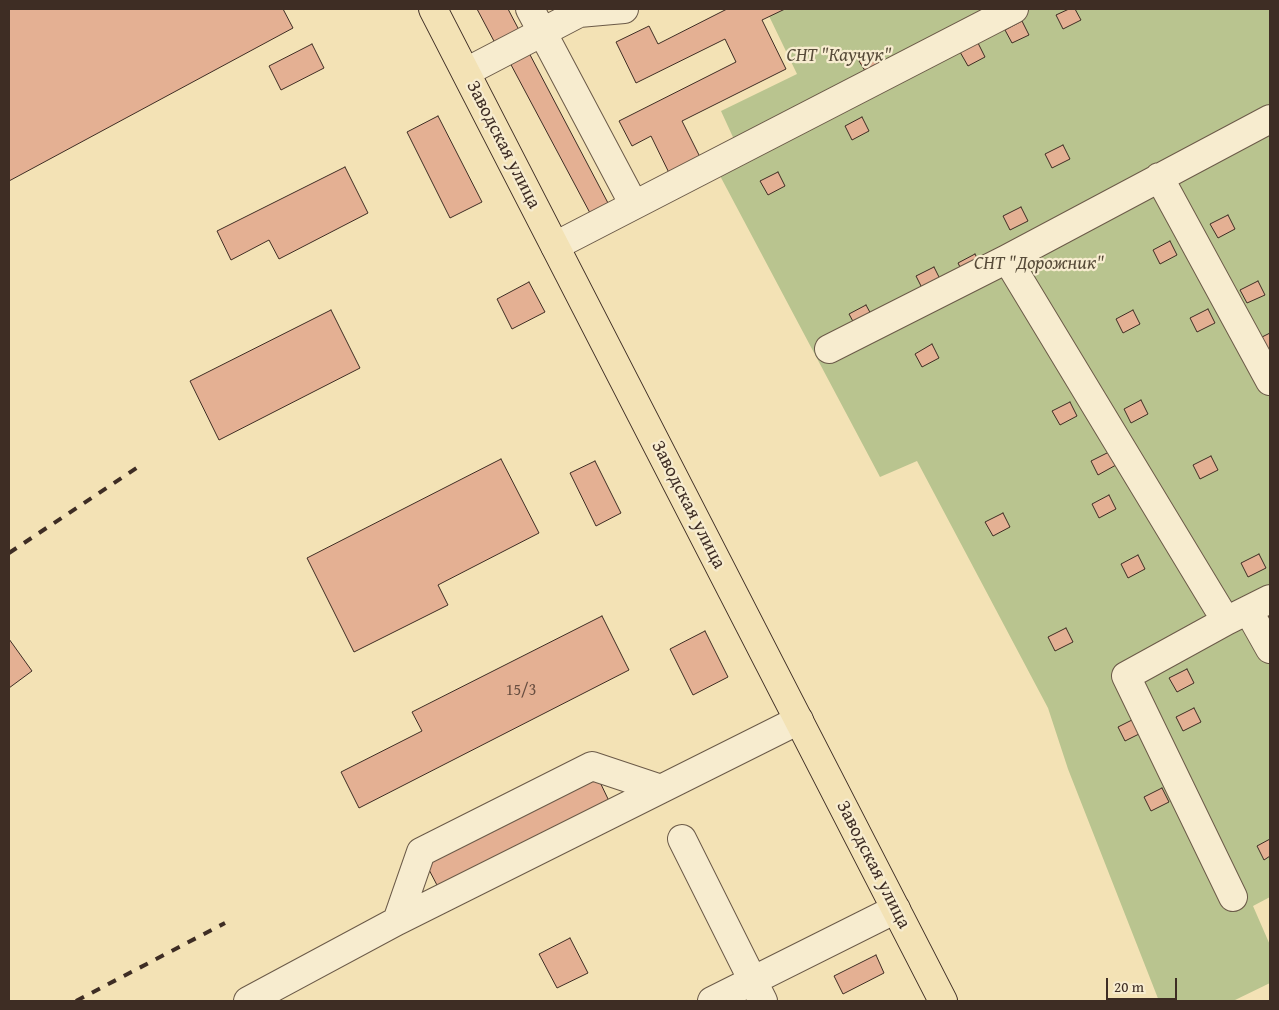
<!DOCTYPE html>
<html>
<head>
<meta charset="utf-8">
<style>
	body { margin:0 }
	#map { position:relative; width:1279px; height:1010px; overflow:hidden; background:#f3e2b5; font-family:"Gentium Book Plus",serif }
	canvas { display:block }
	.frame { position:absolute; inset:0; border:10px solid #3e2d24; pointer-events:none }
	.scale { position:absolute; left:1106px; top:978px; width:71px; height:22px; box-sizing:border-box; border:2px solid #3e2d24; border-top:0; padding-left:6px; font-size:15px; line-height:18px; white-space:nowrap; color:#3e2d24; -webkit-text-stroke:4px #f7eccf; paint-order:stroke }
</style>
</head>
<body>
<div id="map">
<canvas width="1279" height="1010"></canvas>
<div class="frame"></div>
<div class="scale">20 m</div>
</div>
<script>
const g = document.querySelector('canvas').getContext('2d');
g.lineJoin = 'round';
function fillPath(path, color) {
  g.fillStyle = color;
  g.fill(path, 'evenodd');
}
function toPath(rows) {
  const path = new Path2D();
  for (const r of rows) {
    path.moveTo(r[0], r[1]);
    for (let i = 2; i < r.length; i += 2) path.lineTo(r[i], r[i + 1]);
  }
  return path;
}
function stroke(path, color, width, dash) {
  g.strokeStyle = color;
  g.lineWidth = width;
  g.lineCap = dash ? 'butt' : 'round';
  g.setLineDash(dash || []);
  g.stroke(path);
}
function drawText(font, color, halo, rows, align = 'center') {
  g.font = font + ' "Gentium Book Plus",serif';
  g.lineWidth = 4.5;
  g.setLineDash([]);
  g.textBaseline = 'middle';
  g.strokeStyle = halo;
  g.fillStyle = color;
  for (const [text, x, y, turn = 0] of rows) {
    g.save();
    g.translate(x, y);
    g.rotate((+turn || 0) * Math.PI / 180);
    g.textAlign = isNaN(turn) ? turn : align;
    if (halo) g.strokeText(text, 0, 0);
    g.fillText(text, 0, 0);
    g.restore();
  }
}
const green = toPath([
	[785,9,1270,9,1270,897,1253,906,1270,945,1270,983,1233,1001,1159,1001,1068,769,1048,708,917,461,880,477,718,172,743,159,721,111,797,74,769,16]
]);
const building = toPath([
	[9,9,283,9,293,28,9,181,9,9],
	[477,9,508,9,519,30,495,43,477,9],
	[727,9,785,9,762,20,786,69,682,121,704,165,673,181,651,136,632,146,619,121,736,62,725,39,636,83,616,42,649,26,658,44,727,9],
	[1069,9,1075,9,1081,20,1063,29,1056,15,1069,9],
	[1022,21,1029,35,1012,43,1005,30,1022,21],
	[978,43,985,57,968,66,960,52,978,43],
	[312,44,324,68,281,90,269,66,312,44],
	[528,51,608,203,590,213,509,61,528,51],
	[877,51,884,65,867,74,859,61,877,51],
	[438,116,482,202,450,218,407,132,438,116],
	[862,117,869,131,852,140,845,126,862,117],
	[1063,145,1070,159,1052,168,1045,154,1063,145],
	[345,167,368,213,279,259,269,240,231,260,217,231,345,167],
	[778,172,785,186,768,195,760,181,778,172],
	[1021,207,1028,221,1010,230,1003,216,1021,207],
	[1228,215,1235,229,1218,238,1210,224,1228,215],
	[1170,241,1177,255,1160,264,1153,250,1170,241],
	[975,254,982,268,965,277,958,263,975,254],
	[934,267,941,281,923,290,916,276,934,267],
	[1258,281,1265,295,1247,303,1240,290,1258,281],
	[529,282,545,312,512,329,497,299,529,282],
	[866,305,873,318,856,327,849,314,866,305],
	[1208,309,1215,323,1197,332,1190,318,1208,309],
	[331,310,360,368,219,440,190,381,331,310],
	[1133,310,1140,324,1123,333,1116,319,1133,310],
	[1270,333,1270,351,1269,351,1262,337,1270,333],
	[932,344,939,358,922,367,915,354,932,344],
	[1141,400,1148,414,1131,423,1124,409,1141,400],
	[1070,402,1077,416,1060,425,1052,411,1070,402],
	[1109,452,1116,465,1098,475,1091,461,1109,452],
	[1211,456,1218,470,1200,479,1193,465,1211,456],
	[501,459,539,533,438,585,448,605,354,652,307,558,501,459],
	[595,461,621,513,596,526,570,473,595,461],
	[1109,495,1116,509,1099,518,1092,504,1109,495],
	[1003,513,1010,527,993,536,985,522,1003,513],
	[1259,554,1266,568,1248,577,1241,563,1259,554],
	[1138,555,1145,569,1128,578,1121,564,1138,555],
	[602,616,629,670,359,808,341,772,422,731,412,712,602,616],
	[1066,628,1073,642,1055,651,1048,637,1066,628],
	[705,631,728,677,693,695,670,649,705,631],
	[9,639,32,671,9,688,9,639],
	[1187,669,1194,683,1177,692,1169,678,1187,669],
	[1194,708,1201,722,1183,731,1176,717,1194,708],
	[1136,718,1143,732,1125,741,1118,727,1136,718],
	[598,778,609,801,438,887,426,864,598,778],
	[1162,788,1169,802,1151,811,1144,797,1162,788],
	[1270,839,1270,856,1264,860,1257,846,1270,839],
	[570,938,588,973,557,988,539,954,570,938],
	[876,955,884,973,843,994,834,976,876,955]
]);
const minor = toPath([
	[530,9,634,205],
	[466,72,579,13,624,9],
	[1159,177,1270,381],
	[555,246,1014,9],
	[1007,259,1226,621],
	[829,349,1007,259,1270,119],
	[1248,610,1270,649],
	[682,839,763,1001],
	[1233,897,1126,676,1226,621,1270,599],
	[397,921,421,852,592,766,661,789],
	[248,1001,397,921,799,720],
	[712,1001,896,909]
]);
const major = toPath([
	[433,9,943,1001]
]);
const rail = toPath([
	[9,553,138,467],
	[76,1001,225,923]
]);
const numberNames = [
	["15/3",521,691]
];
const parkNames = [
	["СНТ \"Каучук\"",839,56],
	["СНТ \"Дорожник\"",1039,264]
];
const streetNames = [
	["Заводская улица",503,145,63],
	["Заводская улица",688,505,63],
	["Заводская улица",873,865,63]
];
fillPath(green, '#b9c48f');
fillPath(building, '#e4b093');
stroke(building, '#3e2d24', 1);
stroke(minor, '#6b5a48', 30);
stroke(major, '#3e2d24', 30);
stroke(minor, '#f7eccf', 28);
stroke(major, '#f3e2b5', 28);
stroke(rail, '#3e2d24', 4, [9, 9]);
drawText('16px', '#684e40', null, numberNames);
drawText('italic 19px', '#574b39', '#f7eccf', parkNames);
drawText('19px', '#3e2d24', '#f7eccf', streetNames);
</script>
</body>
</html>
